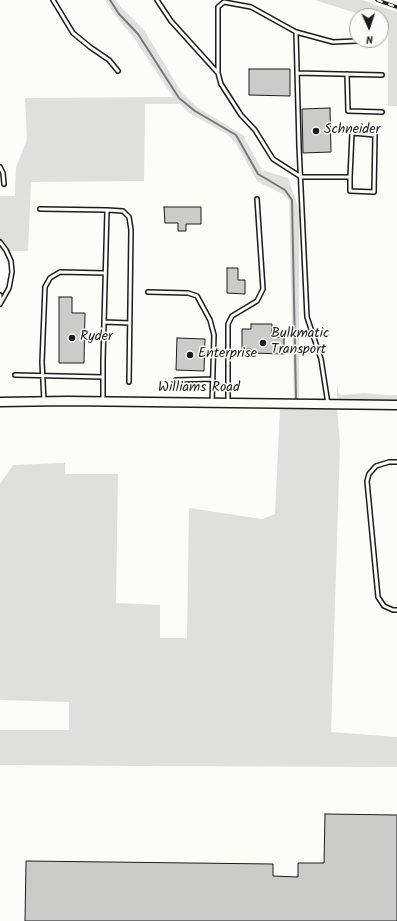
<!DOCTYPE html>
<html>
<head>
<meta charset="utf-8">
<style>
	body { margin:0 }
	#map { position:relative; width:397px; height:921px; overflow:hidden; background:#fdfcf7; font-family:Kalam,sans-serif }
	canvas { display:block }
	.north { position:absolute; left:349px; top:8px; width:40px; height:40px; box-sizing:border-box; background:#fdfcf7; border:1px solid #a3a29f; border-radius:50%; rotate:177deg; font-size:11px; font-weight:700; line-height:16px; text-align:center; color:#1c1c1c }
	.north::after { content:''; display:block; margin:auto; width:14px; height:18px; background:#1c1c1c; clip-path:polygon(50% 0,100% 100%,50% 72%,0 100%) }
</style>
</head>
<body>
<div id="map">
<canvas width="397" height="921"></canvas>
<div class="north">N</div>
</div>
<script>
const g = document.querySelector('canvas').getContext('2d');
g.lineJoin = 'round';
function fillPath(path, color) {
  g.fillStyle = color;
  g.fill(path, 'evenodd');
}
function toPath(rows) {
  const path = new Path2D();
  for (const r of rows) {
    path.moveTo(r[0], r[1]);
    for (let i = 2; i < r.length; i += 2) path.lineTo(r[i], r[i + 1]);
  }
  return path;
}
function stroke(path, color, width, dash) {
  g.strokeStyle = color;
  g.lineWidth = width;
  g.lineCap = dash ? 'butt' : 'round';
  g.setLineDash(dash || []);
  g.stroke(path);
}
function drawText(font, color, halo, rows, align = 'center') {
  g.font = font + ' Kalam,sans-serif';
  g.lineWidth = 3;
  g.setLineDash([]);
  g.textBaseline = 'middle';
  g.strokeStyle = halo;
  g.fillStyle = color;
  for (const [text, x, y, turn = 0] of rows) {
    g.save();
    g.translate(x, y);
    g.rotate((+turn || 0) * Math.PI / 180);
    g.textAlign = isNaN(turn) ? turn : align;
    if (halo) g.strokeText(text, 0, 0);
    g.fillText(text, 0, 0);
    g.restore();
  }
}
const green = toPath([
	[105,0,116,0,119,5,144,30,182,93,198,108,243,135,262,170,288,178,299,210,299,400,294,400,289,200,283,194,258,182,236,144,227,134,189,113,180,104,145,104,144,181,31,182,28,251,0,251,0,196,15,196,16,167,27,139,25,98,173,97,134,38,118,19],
	[315,0,362,0,397,12,397,106,388,106,388,23,381,21,381,16,365,16],
	[337,384,339,394,344,395,364,393,384,395,397,395,397,401,337,401],
	[337,408,340,443,331,732,397,737,397,767,134,766,0,765,0,730,69,730,69,702,0,700,0,484,13,465,65,463,65,474,118,474,116,603,160,605,160,638,187,638,189,508,262,519,275,514,280,409]
]);
const stream = toPath([
	[110,0,119,14,138,34,179,98,195,111,236,135,258,174,285,190,292,200,296,399]
]);
const building = toPath([
	[249,69,290,69,290,96,249,95,249,69],
	[330,108,331,152,303,153,302,109,330,108],
	[164,207,201,207,201,224,186,224,186,231,178,231,178,223,165,223,164,207],
	[227,268,238,268,238,280,245,280,245,294,227,293,227,268],
	[59,297,72,297,72,313,85,313,84,363,59,363,59,297],
	[251,324,272,324,272,337,284,337,284,354,251,353,251,349,242,349,242,329,251,329,251,324],
	[177,338,205,339,204,371,176,370,177,338],
	[325,814,397,815,397,921,25,921,26,861,273,864,273,876,298,877,298,863,324,863,325,814]
]);
const service = toPath([
	[53,0,73,33,90,47,109,60,118,71],
	[157,0,171,21,218,73],
	[296,32,299,146,307,317,321,359,328,404],
	[297,73,382,75],
	[347,74,348,111,382,112],
	[0,167,3,173,4,184],
	[350,177,350,191,374,192,375,135,352,133,350,177,301,177,273,159,255,130,241,115,221,84,218,73,218,7,224,2,251,7,296,32,333,42,379,40],
	[40,209,107,210,103,361,103,400],
	[107,210,123,211,129,217,131,230,129,382],
	[0,242,6,250,11,261,12,272,9,288,0,304],
	[148,292,188,293,197,296,210,320,214,335,212,403],
	[0,295,0,302],
	[104,322,130,323],
	[15,375,103,377],
	[176,380,213,379],
	[44,401,42,362,45,287,50,278,60,272,105,273],
	[228,403,228,324,232,316,257,301,263,289,257,199],
	[397,462,389,462,376,466,369,474,367,481,378,597,384,606,393,610,397,610]
]);
const secondary = toPath([
	[0,402,68,401,397,405]
]);
const rail = toPath([
	[377,0,397,7]
]);
const markers = [
	[316,131,4,"#1c1c1c"],
	[72,338,4,"#1c1c1c"],
	[263,343,4,"#1c1c1c"],
	[190,355,4,"#1c1c1c"]
];
const poiNames = [
	["Schneider",324,131],
	["Bulkmatic",271,335],
	["Transport",271,351],
	["Ryder",80,338],
	["Enterprise",198,355]
];
const streetNames = [
	["Williams Road",199,389]
];
fillPath(green, '#e0dfdb');
stroke(stream, '#797876', 2);
fillPath(building, '#cccbc8');
stroke(building, '#1c1c1c', 1);
stroke(service, '#1c1c1c', 6);
stroke(secondary, '#1c1c1c', 11);
stroke(service, '#fdfcf7', 3);
stroke(secondary, '#fdfcf7', 8);
stroke(rail, '#1c1c1c', 3.5);
stroke(rail, '#fdfcf7', 2, [6]);
for (const [x, y, r, color] of markers) {
  const dot = new Path2D();
  dot.arc(x, y, r, 0, 2 * Math.PI);
  g.fillStyle = color;
  g.fill(dot);
  stroke(dot, '#fdfcf7', 1.5);
}
drawText('14px', '#1c1c1c', '#fdfcf7', poiNames, 'left');
drawText('14px', '#1c1c1c', '#fdfcf7', streetNames);
</script>
</body>
</html>
